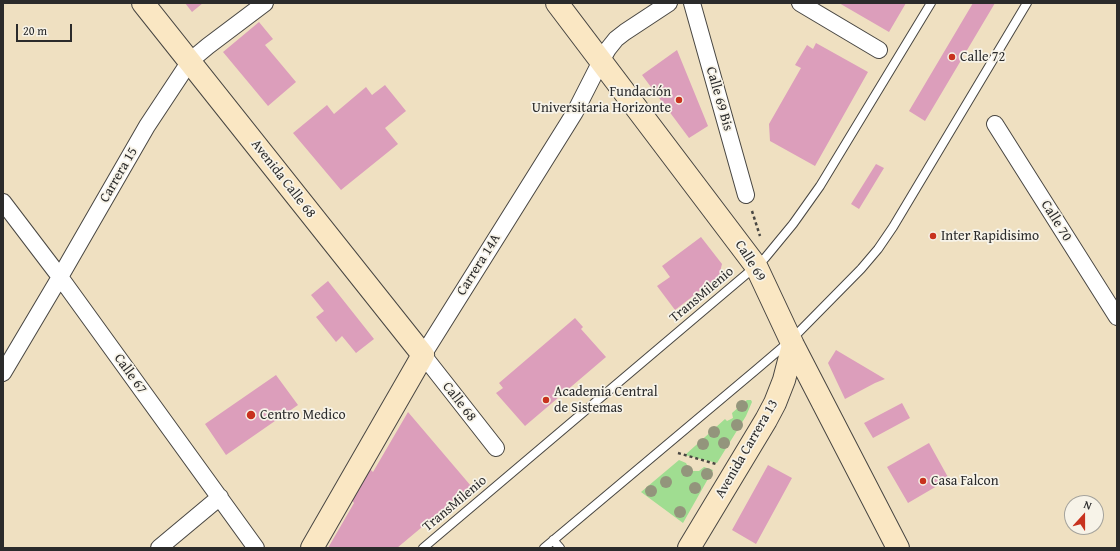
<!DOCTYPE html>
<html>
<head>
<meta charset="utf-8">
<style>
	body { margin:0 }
	#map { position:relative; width:1120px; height:551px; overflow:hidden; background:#efe0c1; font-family:"Gentium Book Plus",serif }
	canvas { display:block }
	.frame { position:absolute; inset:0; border:4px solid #2b2b2b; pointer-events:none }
	.north { position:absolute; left:1064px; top:495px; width:40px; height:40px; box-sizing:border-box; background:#f7f3e8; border:1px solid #a5a39c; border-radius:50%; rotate:21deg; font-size:11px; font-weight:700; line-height:16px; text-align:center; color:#2b2b2b }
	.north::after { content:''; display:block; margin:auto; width:14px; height:18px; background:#c8321e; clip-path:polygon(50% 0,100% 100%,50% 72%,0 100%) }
	.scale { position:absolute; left:16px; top:24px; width:56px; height:18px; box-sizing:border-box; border:2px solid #2b2b2b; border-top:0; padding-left:5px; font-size:12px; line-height:14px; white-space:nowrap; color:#2b2b2b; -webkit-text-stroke:3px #f7f3e8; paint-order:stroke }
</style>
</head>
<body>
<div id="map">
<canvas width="1120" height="551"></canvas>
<div class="frame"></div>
<div class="north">N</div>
<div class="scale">20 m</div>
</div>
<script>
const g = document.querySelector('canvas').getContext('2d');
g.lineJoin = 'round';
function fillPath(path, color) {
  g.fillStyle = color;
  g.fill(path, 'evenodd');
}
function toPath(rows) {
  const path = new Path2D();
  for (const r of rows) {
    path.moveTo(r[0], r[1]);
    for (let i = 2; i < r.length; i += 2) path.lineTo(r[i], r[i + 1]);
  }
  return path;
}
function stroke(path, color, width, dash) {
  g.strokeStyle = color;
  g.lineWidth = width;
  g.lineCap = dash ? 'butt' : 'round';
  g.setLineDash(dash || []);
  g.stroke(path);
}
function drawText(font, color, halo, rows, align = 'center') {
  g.font = font + ' "Gentium Book Plus",serif';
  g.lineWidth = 3.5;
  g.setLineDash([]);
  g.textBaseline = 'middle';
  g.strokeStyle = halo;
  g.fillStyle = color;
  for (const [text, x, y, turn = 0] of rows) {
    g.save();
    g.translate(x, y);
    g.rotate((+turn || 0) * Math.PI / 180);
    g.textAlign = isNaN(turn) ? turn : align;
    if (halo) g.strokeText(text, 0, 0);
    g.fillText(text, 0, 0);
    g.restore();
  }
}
const green = toPath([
	[747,400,751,400,752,402,746,416,717,463,685,455,725,419,727,421,733,418,732,413],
	[679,460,686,463,688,467,693,471,699,471,704,467,713,470,683,523,641,492]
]);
const building = toPath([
	[185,3,203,3,192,12],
	[839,3,906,3,889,32],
	[973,3,995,3,925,121,909,111],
	[259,22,273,39,265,45,296,82,268,106,223,52],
	[816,43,868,72,815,166,770,141,769,124,801,68,795,65,807,45,813,49],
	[677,50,708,126,689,138,642,75],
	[385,85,406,111,385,128,398,144,341,190,293,133,327,105,334,114,366,87,372,95],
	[876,164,884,168,859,209,851,204],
	[701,237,722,264,719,276,675,310,657,286,670,277,662,266],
	[328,281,374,339,356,353,342,336,336,342,316,317,324,311,311,295],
	[575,318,583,327,581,329,606,357,525,426,496,393,503,388,499,383],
	[836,350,885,379,875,383,845,399,828,363],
	[276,375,298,405,226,455,205,424],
	[902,403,910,418,873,438,864,423],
	[408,412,471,486,397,548,328,548,354,503,351,499,370,469,373,472],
	[929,443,949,479,908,503,887,467],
	[768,465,792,478,756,544,732,530]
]);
const path = toPath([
	[752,211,760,236],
	[678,453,716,464]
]);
const lane = toPath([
	[553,540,560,548],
	[423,548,756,266,765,258,793,224,820,186,931,3],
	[544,548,757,369,791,340,861,269,878,249,893,227,1027,3]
]);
const street = toPath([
	[692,3,746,195],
	[800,3,879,50],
	[995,124,1117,317],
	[3,202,60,277,256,548],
	[3,373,60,277,147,126,190,61,208,46,265,3],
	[496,448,423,355,567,125,575,112,601,61,608,49,616,39,625,32,669,3],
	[159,548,220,497]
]);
const secondary = toPath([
	[143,3,423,355,312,548],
	[557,3,756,266,793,345,898,548],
	[689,548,766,420,775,403,784,380,793,345]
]);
const trees = [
	[742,406],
	[737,425],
	[714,432],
	[724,443],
	[703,444],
	[687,471],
	[707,474],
	[666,482],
	[695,488],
	[651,491],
	[680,512]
];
const markers = [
	[952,57,4,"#c8321e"],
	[679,100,4,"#c8321e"],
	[933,236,4,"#c8321e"],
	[546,400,4,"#c8321e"],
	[251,415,5,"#c8321e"],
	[923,481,4,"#c8321e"]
];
const poiNames = [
	["Calle 72",960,57],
	["Fundación",671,92,"right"],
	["Universitaria Horizonte",671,108,"right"],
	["Inter Rapidisimo",941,236],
	["Academia Central",554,392],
	["de Sistemas",554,408],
	["Centro Medico",260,415],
	["Casa Falcon",931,481]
];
const streetNames = [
	["Calle 69 Bis",719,99,74],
	["Carrera 15",119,175,-60],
	["Avenida Calle 68",283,179,52],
	["Calle 70",1056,221,58],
	["Calle 69",750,261,58],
	["Carrera 14A",479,265,-58],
	["TransMilenio",702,295,-40],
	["Calle 67",130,374,54],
	["Calle 68",459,402,52],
	["Avenida Carrera 13",747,449,-60],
	["TransMilenio",455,504,-40]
];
fillPath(green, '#a0dd91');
fillPath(building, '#dc9ebb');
stroke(lane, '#484642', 10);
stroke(street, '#484642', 18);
stroke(secondary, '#484642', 24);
stroke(path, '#484642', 2.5, [3, 3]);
stroke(lane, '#fff', 8);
stroke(street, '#fff', 16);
stroke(secondary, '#fae7c3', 22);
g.fillStyle = '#93957c';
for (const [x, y] of trees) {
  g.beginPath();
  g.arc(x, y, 6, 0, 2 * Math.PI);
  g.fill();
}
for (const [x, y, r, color] of markers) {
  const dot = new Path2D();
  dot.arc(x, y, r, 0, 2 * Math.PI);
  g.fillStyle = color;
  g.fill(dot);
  stroke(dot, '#f7f3e8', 1.5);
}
drawText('14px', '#2b2b2b', '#f7f3e8', poiNames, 'left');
drawText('14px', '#2b2b2b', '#f7f3e8', streetNames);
</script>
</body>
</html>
